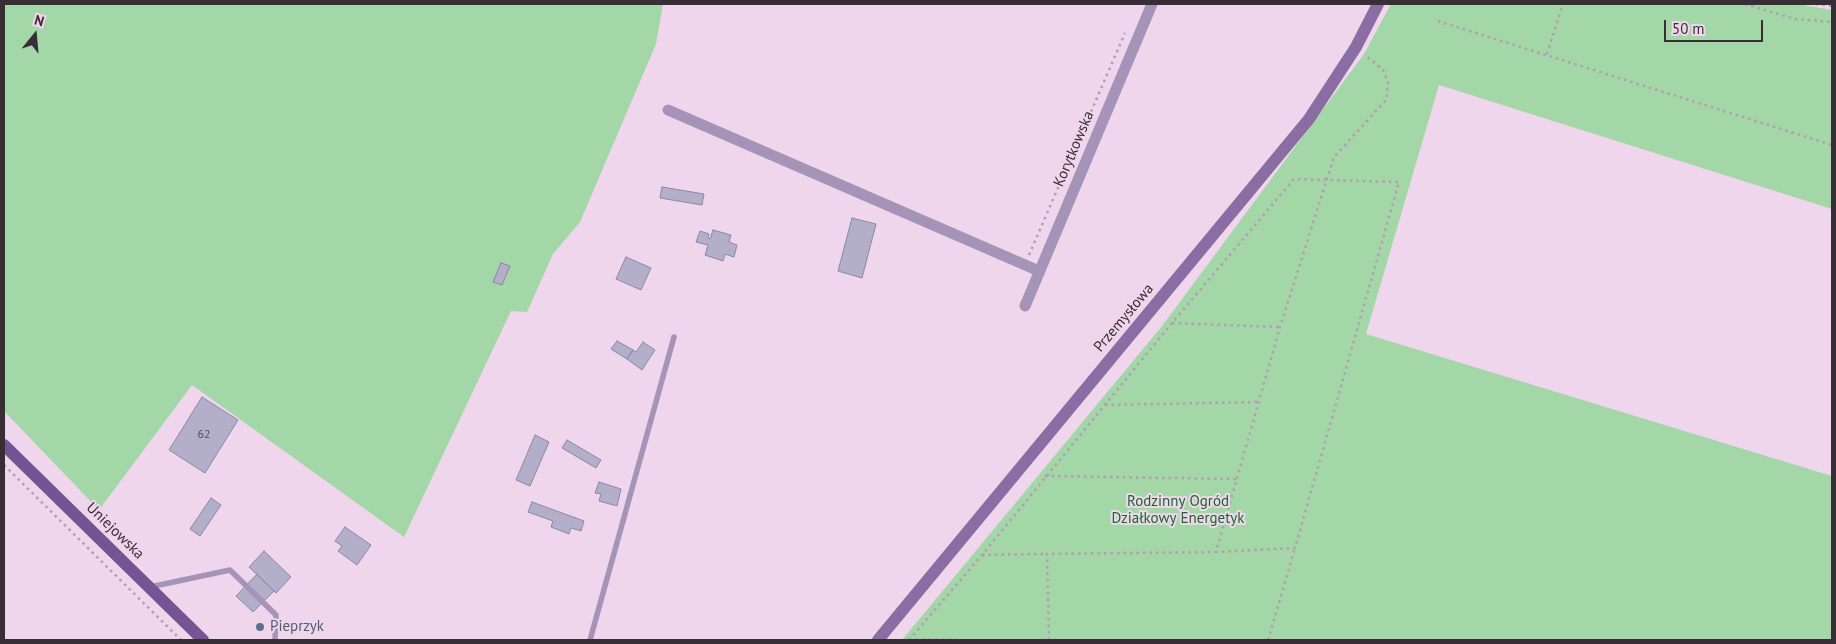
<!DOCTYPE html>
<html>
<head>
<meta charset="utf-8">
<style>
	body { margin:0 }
	#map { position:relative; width:1836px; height:644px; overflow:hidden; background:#efd6ec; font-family:"PT Sans",sans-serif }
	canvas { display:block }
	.frame { position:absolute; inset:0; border:5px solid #372e36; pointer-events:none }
	.north { position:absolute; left:10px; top:10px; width:50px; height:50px; -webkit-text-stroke:4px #efd6ec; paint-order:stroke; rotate:17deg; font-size:14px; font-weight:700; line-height:20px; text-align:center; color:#372e36 }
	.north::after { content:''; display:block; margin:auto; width:18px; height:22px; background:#372e36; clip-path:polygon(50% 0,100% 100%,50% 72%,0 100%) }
	.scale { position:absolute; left:1664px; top:20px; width:99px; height:22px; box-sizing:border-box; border:2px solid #372e36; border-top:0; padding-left:6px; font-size:15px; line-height:18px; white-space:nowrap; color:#372e36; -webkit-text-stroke:4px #efd6ec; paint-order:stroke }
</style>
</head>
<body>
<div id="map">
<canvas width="1836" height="644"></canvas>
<div class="frame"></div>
<div class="north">N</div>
<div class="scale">50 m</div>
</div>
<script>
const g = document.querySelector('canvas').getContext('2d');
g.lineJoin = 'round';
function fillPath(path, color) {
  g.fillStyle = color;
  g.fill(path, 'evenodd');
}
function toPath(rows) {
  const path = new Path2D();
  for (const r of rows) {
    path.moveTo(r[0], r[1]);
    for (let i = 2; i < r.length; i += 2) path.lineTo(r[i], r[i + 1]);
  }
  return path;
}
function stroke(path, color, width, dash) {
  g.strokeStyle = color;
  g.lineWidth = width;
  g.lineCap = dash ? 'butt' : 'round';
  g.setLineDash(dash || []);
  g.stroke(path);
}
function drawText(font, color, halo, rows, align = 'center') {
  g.font = font + ' "PT Sans",sans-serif';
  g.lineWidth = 4;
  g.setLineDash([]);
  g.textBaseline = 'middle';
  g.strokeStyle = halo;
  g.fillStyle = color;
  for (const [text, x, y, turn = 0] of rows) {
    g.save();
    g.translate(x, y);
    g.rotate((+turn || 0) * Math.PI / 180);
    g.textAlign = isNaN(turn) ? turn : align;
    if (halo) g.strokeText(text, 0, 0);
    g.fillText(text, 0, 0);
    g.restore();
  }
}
const green = toPath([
	[4,4,663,4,656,44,580,222,553,254,527,312,511,311,404,537,192,385,99,510,4,411],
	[1391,4,1797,4,1832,10,1832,209,1439,85,1366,334,1832,476,1832,640,902,640,1162,326,1364,54]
]);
const building = toPath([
	[662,187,704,194,702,205,660,198,662,187],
	[852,218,876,224,862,278,838,271,852,218],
	[713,230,731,235,729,242,737,245,734,257,725,254,723,261,705,255,708,245,696,242,700,231,709,234,708,238,710,239,713,230],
	[626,257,651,268,641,290,616,279,626,257],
	[501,263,510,266,502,285,493,282,501,263],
	[617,341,633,350,627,359,611,349,617,341],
	[643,342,655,350,642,370,627,359,633,350,636,352,643,342],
	[202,397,238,420,205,473,169,450,202,397],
	[535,435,549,442,530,486,516,480,535,435],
	[567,440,601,460,596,468,562,448,567,440],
	[599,482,621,489,617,506,599,501,601,494,595,493,599,482],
	[211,498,221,505,200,536,190,529,211,498],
	[532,502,584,521,581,531,571,528,569,534,551,527,553,521,528,512,532,502],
	[345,527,371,545,357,565,338,551,342,546,335,541,345,527],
	[264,551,291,577,276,593,249,567,264,551],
	[257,574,274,591,253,612,236,596,257,574]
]);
const path = toPath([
	[1745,4,1795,19,1832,22],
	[1816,4,1832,6],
	[1438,21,1832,145],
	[1547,54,1563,4],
	[1029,255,1125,33],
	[1172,323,1280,327],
	[1105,405,1259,402],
	[4,465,181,640],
	[1045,476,1236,479],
	[982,555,1047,554],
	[909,639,960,640],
	[909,640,982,555,1172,323,1294,179,1399,182,1295,548,1216,552],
	[1049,640,1047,554,1216,552,1280,327,1334,157,1386,100,1388,82,1383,70,1365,55],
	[1268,640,1295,548]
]);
const lane = toPath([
	[150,587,230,570,276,615,275,640],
	[590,640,674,337]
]);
const street = toPath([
	[668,110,1039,271],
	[1025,306,1152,4]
]);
const secondary = toPath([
	[878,640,1309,119,1356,47,1378,4]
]);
const primary = toPath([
	[4,445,203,640]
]);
const markers = [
	[260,627,5,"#5c6f8a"]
];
const numberNames = [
	["62",204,435]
];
const streetNames = [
	["Korytkowska",1074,149,-67],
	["Przemysłowa",1124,318,-50],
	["Uniejowska",115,531,44]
];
const parkNames = [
	["Rodzinny Ogród",1178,502],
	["Działkowy Energetyk",1178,519]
];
const serviceNames = [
	["Pieprzyk",270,627]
];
fillPath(green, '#a4d7a8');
fillPath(building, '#b3aeca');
stroke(building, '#8c88a2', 1);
stroke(path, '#b29eb0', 2.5, [2.5, 4]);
stroke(lane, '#a693b8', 5.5);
stroke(street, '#a693b8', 11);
stroke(secondary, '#8a6ea3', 12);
stroke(primary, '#765393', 12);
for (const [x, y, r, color] of markers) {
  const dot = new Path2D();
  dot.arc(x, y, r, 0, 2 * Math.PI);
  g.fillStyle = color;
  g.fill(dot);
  stroke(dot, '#efd6ec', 2);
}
drawText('12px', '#564e5b', null, numberNames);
drawText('15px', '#372e36', '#efd6ec', streetNames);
drawText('15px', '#166828', '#efd6ec', parkNames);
drawText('15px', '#4e5e75', '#efd6ec', serviceNames, 'left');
</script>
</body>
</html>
